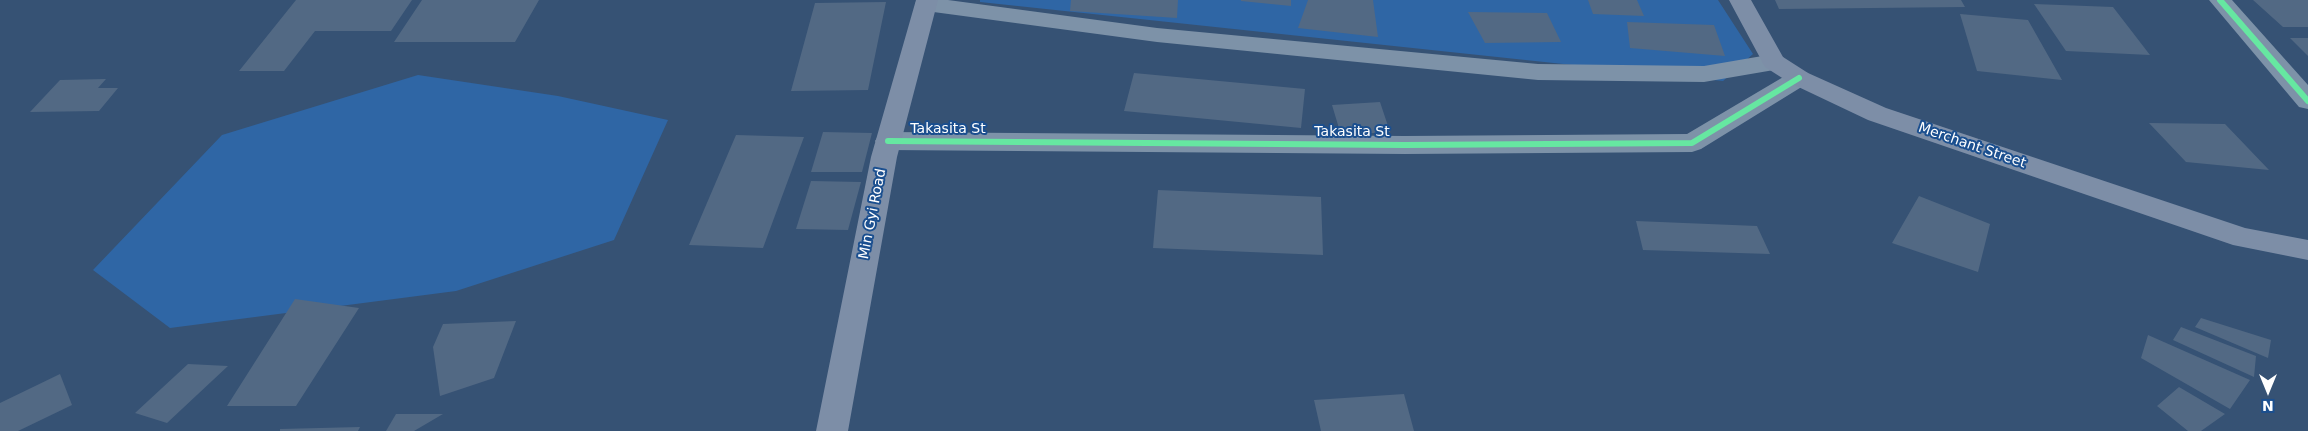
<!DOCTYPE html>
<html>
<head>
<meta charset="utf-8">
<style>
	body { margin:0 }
	#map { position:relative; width:2308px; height:431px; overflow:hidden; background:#365274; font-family:"DejaVu Sans",sans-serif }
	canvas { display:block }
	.north { position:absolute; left:2243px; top:366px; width:50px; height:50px; -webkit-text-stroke:4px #1b4f8f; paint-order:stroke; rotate:180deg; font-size:14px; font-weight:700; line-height:20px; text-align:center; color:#fff }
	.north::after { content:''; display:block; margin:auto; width:18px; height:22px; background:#fff; clip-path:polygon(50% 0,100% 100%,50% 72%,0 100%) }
</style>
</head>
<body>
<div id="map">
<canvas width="2308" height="431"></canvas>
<div class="north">N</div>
</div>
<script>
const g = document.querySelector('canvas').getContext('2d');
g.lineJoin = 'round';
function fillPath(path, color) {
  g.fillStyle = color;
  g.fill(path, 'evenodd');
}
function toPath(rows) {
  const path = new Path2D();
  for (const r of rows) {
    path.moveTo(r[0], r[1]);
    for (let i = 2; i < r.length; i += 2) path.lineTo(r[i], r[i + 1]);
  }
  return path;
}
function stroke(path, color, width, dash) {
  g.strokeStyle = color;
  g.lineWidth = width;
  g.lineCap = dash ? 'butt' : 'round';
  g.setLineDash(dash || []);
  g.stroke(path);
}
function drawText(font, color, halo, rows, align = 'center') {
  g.font = font + ' "DejaVu Sans",sans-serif';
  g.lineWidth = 4;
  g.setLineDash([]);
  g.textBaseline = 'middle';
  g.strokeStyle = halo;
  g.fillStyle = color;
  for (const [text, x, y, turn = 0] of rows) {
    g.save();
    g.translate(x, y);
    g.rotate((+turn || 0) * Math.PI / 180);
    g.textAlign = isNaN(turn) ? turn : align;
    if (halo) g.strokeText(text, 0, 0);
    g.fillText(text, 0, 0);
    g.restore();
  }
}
const green = toPath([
	[980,0,1718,0,1753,54,1723,81,980,2],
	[418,75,558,96,668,120,614,240,456,291,170,328,93,270,222,135]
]);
const building = toPath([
	[296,0,412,0,391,31,315,31,284,71,239,71],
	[422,0,539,0,515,42,394,42],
	[1071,0,1178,0,1177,18,1070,11],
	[1241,0,1291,0,1291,6,1241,1],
	[1308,0,1373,0,1378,37,1298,28],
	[1588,0,1637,0,1644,16,1593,14],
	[1775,0,1961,0,1965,7,1779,9],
	[2253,0,2308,0,2308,27,2283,27],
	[886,2,868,90,791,91,815,3],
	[2034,4,2113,7,2150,55,2066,51],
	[1468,12,1547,13,1561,42,1485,43],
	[1960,14,2028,20,2062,80,1977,71],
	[1627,22,1714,25,1725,56,1630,48],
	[2290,38,2308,38,2308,56],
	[1134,73,1305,89,1301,128,1124,111],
	[106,79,98,88,118,88,99,111,30,112,60,80],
	[1380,102,1390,132,1341,135,1332,105],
	[2149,123,2225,124,2269,170,2186,162],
	[823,132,872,133,862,172,811,172],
	[736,135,804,137,763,248,689,245],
	[811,181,861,182,848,230,796,229],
	[1158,190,1321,197,1323,255,1153,248],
	[1919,196,1990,224,1978,272,1892,243],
	[1636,221,1757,226,1770,254,1643,250],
	[295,299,359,308,296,406,227,406],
	[2201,318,2271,340,2268,358,2195,327],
	[516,321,494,378,440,396,433,347,443,324],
	[2181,327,2256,356,2254,377,2173,340],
	[2148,335,2250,380,2230,409,2141,358],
	[188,364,228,366,167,423,135,413],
	[60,374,72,405,18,431,0,431,0,403],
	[2179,387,2225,414,2201,431,2188,431,2157,406],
	[1404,394,1414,431,1321,431,1314,400],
	[396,414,443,414,414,431,386,431],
	[360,427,358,431,280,431,280,429]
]);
const minor = toPath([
	[917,0,948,0,1157,28,1538,64,1704,66,1774,54,1783,57,1786,62,1783,67,1774,70,1704,82,1538,80,1157,42,926,11,918,9,915,4,917,0],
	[2209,0,2232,0,2308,85,2308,109,2299,107,2209,0],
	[1799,70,1808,73,1811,78,1808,83,1701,149,1692,152,1405,154,888,150,879,147,875,141,879,135,888,132,1405,136,1687,134,1790,73,1799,70]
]);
const major = toPath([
	[916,0,938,0,897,157,848,431,816,431,871,157,916,0],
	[1729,0,1751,0,1783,57,1808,73,1886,108,2245,228,2308,240,2308,260,2233,245,1868,120,1790,83,1765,67,1729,0]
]);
const cycleway = toPath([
	[2220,0,2308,101],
	[888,141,1405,145,1692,143,1799,78]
]);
const streetNames = [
	["Takasita St",948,129],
	["Takasita St",1352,132],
	["Merchant Street",1972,146,19],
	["Min Gyi Road",873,214,-79]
];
fillPath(green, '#2f66a5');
fillPath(building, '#526984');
fillPath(minor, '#7d92a8');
fillPath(major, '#7d8ea7');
stroke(cycleway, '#66e7a1', 6);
drawText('14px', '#fff', '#1b4f8f', streetNames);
</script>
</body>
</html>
